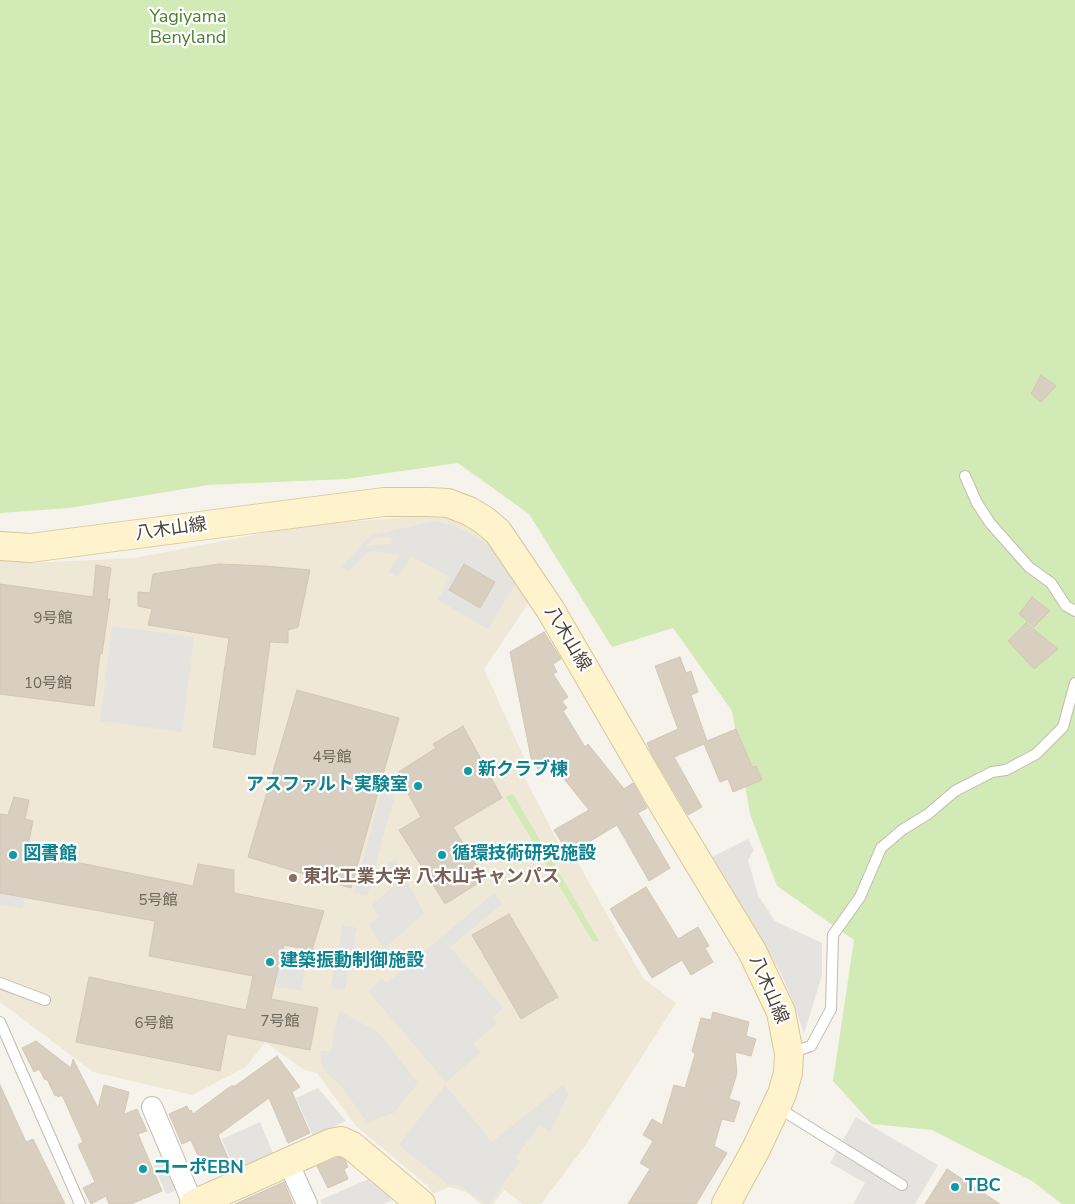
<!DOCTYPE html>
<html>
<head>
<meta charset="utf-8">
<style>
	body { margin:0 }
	canvas { display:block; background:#f6f3ec }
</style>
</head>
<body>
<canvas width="1075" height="1204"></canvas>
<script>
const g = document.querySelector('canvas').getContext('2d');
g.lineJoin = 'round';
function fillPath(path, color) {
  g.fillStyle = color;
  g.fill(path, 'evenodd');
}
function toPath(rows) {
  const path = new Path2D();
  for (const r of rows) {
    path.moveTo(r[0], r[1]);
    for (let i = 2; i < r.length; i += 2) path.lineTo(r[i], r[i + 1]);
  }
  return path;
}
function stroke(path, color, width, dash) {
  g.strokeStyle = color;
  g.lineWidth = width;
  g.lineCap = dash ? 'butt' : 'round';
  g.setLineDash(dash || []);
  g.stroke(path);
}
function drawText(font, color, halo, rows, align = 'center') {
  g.font = font + ' "Nunito Sans","Noto Sans JP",sans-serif';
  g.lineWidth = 4.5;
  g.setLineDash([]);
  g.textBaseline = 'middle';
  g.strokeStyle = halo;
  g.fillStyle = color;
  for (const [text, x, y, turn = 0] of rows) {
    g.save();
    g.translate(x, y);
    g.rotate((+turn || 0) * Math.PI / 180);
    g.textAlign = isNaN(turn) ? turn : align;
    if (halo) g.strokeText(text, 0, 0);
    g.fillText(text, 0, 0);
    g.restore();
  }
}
const education = toPath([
	[421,516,452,519,478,532,503,555,531,599,484,669,526,762,525,778,565,856,574,856,643,978,676,1003,584,1147,541,1204,523,1204,504,1190,493,1204,481,1204,466,1192,449,1187,433,1194,428,1186,356,1126,317,1073,304,1070,265,1042,246,1067,192,1095,93,1072,0,1002,0,558,28,563,135,558,300,526]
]);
const green = toPath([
	[0,0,1075,0,1075,1204,1062,1204,1032,1181,932,1130,872,1124,833,1081,854,940,777,886,750,814,732,711,673,628,612,647,529,514,458,463,346,479,208,485,69,508,0,513],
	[513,794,599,941,593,942,506,797]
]);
const parking = toPath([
	[433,521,455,526,480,539,501,557,517,581,488,629,438,600,450,577,411,556,398,577,389,572,399,555,374,551,366,553,348,572,342,566,370,536],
	[380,537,389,537,393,540,391,544,366,546,373,539],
	[112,626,194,637,182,732,100,721],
	[384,782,397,787,367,896,354,893],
	[748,839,754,850,748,860,758,895,775,921,822,943,822,975,804,1034,792,999,782,975,712,857],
	[395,859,424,913,384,949,369,925,378,917,372,905,394,886,383,868],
	[0,889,25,894,23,908,0,905],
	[494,893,502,904,450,947,503,1008,492,1018,497,1023,473,1044,480,1053,446,1082,368,991,382,979,387,983],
	[343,925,357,928,345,990,335,989,331,986],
	[281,948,308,954,301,991,276,987],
	[339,1011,378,1032,418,1083,394,1113,367,1122,342,1087,324,1070,320,1051,331,1051],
	[445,1085,492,1142,563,1085,569,1093,550,1132,540,1125,515,1158,520,1161,489,1204,485,1204,459,1185,449,1185,399,1145],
	[318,1088,346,1121,313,1136,296,1098],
	[856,1117,938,1165,915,1204,853,1204,865,1183,830,1163],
	[260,1122,273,1153,235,1170,222,1139],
	[164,1160,177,1190,166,1194,154,1165],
	[371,1178,392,1200,384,1204,322,1204,320,1200]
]);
const building = toPath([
	[1041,375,1056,386,1041,402,1031,394,1041,375],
	[219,564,265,566,310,570,298,627,288,630,288,643,270,642,255,755,213,747,229,638,148,625,152,609,138,606,138,592,150,593,153,574,219,564],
	[464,564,495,582,480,608,449,590,464,564],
	[96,565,111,568,107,599,110,599,102,654,100,653,94,706,0,694,0,584,93,597,96,565],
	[1032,597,1050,611,1034,627,1019,614,1032,597],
	[1026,623,1058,649,1034,669,1008,641,1026,623],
	[544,632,561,659,553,664,557,672,553,674,568,697,562,701,567,708,563,711,585,747,588,744,624,789,633,783,647,808,638,813,670,868,649,881,617,825,569,854,554,830,589,810,553,765,540,772,531,758,510,652,544,632],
	[680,657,686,673,691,671,698,692,691,695,707,741,736,729,752,767,756,766,762,780,733,792,728,779,720,782,704,744,674,757,702,807,688,815,653,756,647,743,678,729,655,666,680,657],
	[297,690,399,718,351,888,248,857,297,690],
	[463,726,502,798,453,827,485,879,445,904,399,830,421,817,397,773,436,748,433,744,463,726],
	[14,797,29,800,25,819,33,821,28,846,45,848,46,856,193,886,198,864,234,870,234,893,324,911,312,950,284,945,271,999,318,1008,310,1050,227,1034,220,1071,76,1042,89,977,246,1010,253,976,149,956,155,921,0,893,0,814,8,815,14,797],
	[646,887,678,939,698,927,709,946,705,948,713,962,691,975,682,960,652,978,610,909,646,887],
	[509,914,558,997,521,1019,472,935,509,914],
	[713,1012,749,1022,746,1036,756,1039,751,1056,735,1052,737,1073,729,1099,740,1102,734,1122,722,1119,714,1146,727,1153,696,1204,628,1204,650,1169,640,1163,653,1141,643,1135,652,1119,662,1125,674,1085,685,1088,695,1054,692,1051,701,1018,711,1020,713,1012],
	[36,1041,71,1068,73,1059,98,1108,104,1085,129,1092,124,1114,137,1109,147,1131,138,1134,162,1191,131,1204,109,1204,106,1196,91,1204,83,1188,95,1182,78,1145,83,1142,62,1095,58,1097,57,1095,55,1096,47,1079,45,1080,39,1069,34,1072,22,1048,36,1041],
	[277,1056,300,1087,292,1092,310,1133,288,1143,269,1098,218,1135,231,1165,209,1175,205,1164,202,1165,191,1140,182,1144,169,1114,187,1106,189,1111,191,1110,193,1114,231,1086,235,1086,277,1056],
	[0,1085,26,1142,33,1139,65,1204,0,1204,0,1085],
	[339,1157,345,1160,348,1167,344,1169,348,1179,328,1188,317,1166,339,1157],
	[947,1169,1000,1204,925,1204,947,1169],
	[284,1182,293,1204,235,1204,284,1182]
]);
const lane = toPath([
	[965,476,977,503,990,523,1029,567,1051,583,1066,606,1075,611],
	[0,983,45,1000],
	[0,1022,80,1204],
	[790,1053,811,1046,831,1009,833,935,860,897,881,848,902,830,928,814,955,791,992,772,1006,770,1036,754,1063,727,1075,683],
	[777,1107,902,1185]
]);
const street = toPath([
	[152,1107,193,1204],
	[288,1162,307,1204]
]);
const secondary = toPath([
	[0,546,30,548,384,502,428,502,448,503,469,511,484,520,498,532,550,609,666,809,752,951,781,1012,789,1054,788,1073,782,1094,756,1149,726,1204],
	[194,1204,331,1143,341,1141,352,1146,421,1204]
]);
const markers = [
	[468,771,5,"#0f9aa8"],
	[418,786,5,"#0f9aa8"],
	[13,855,5,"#0f9aa8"],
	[442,855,5,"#0f9aa8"],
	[293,878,5,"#8d6e63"],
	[270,962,5,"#0f9aa8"],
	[143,1169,5,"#0f9aa8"],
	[955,1187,5,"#0f9aa8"]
];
const numberNames = [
	["9号館",53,619],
	["10号館",48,684],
	["4号館",332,758],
	["5号館",158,901],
	["7号館",280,1022],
	["6号館",154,1024]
];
const parkNames = [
	["Yagiyama",188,18],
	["Benyland",188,39]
];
const streetNames = [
	["八木山線",171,530,-8],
	["八木山線",567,639,59],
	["八木山線",768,990,67]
];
const cultureNames = [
	["新クラブ棟",478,771],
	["アスファルト実験室",408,786,"right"],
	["図書館",23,855],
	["循環技術研究施設",452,855],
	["建築振動制御施設",280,962],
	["コーポEBN",153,1169],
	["TBC",965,1187]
];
const educationNames = [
	["東北工業大学 八木山キャンパス",303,878]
];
fillPath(education, '#efe8d6');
fillPath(green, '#d2eab5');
fillPath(parking, '#e5e3e0');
fillPath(building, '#d8cfc1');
stroke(building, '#d3c7b4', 1);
stroke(lane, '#c2bbae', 12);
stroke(street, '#c2bbae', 22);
stroke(secondary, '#d6c79b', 30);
stroke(lane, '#fff', 10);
stroke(street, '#fff', 20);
stroke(secondary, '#fff3cd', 28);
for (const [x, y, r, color] of markers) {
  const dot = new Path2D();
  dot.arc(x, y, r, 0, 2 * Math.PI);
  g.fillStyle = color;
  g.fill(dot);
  stroke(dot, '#fff', 2);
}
drawText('15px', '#6e675b', null, numberNames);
drawText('18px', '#4a7f2a', '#fff', parkNames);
drawText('18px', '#4b4439', '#fff', streetNames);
drawText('bold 18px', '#0d838f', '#fff', cultureNames, 'left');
drawText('bold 18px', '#785e54', '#fff', educationNames, 'left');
</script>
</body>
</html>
